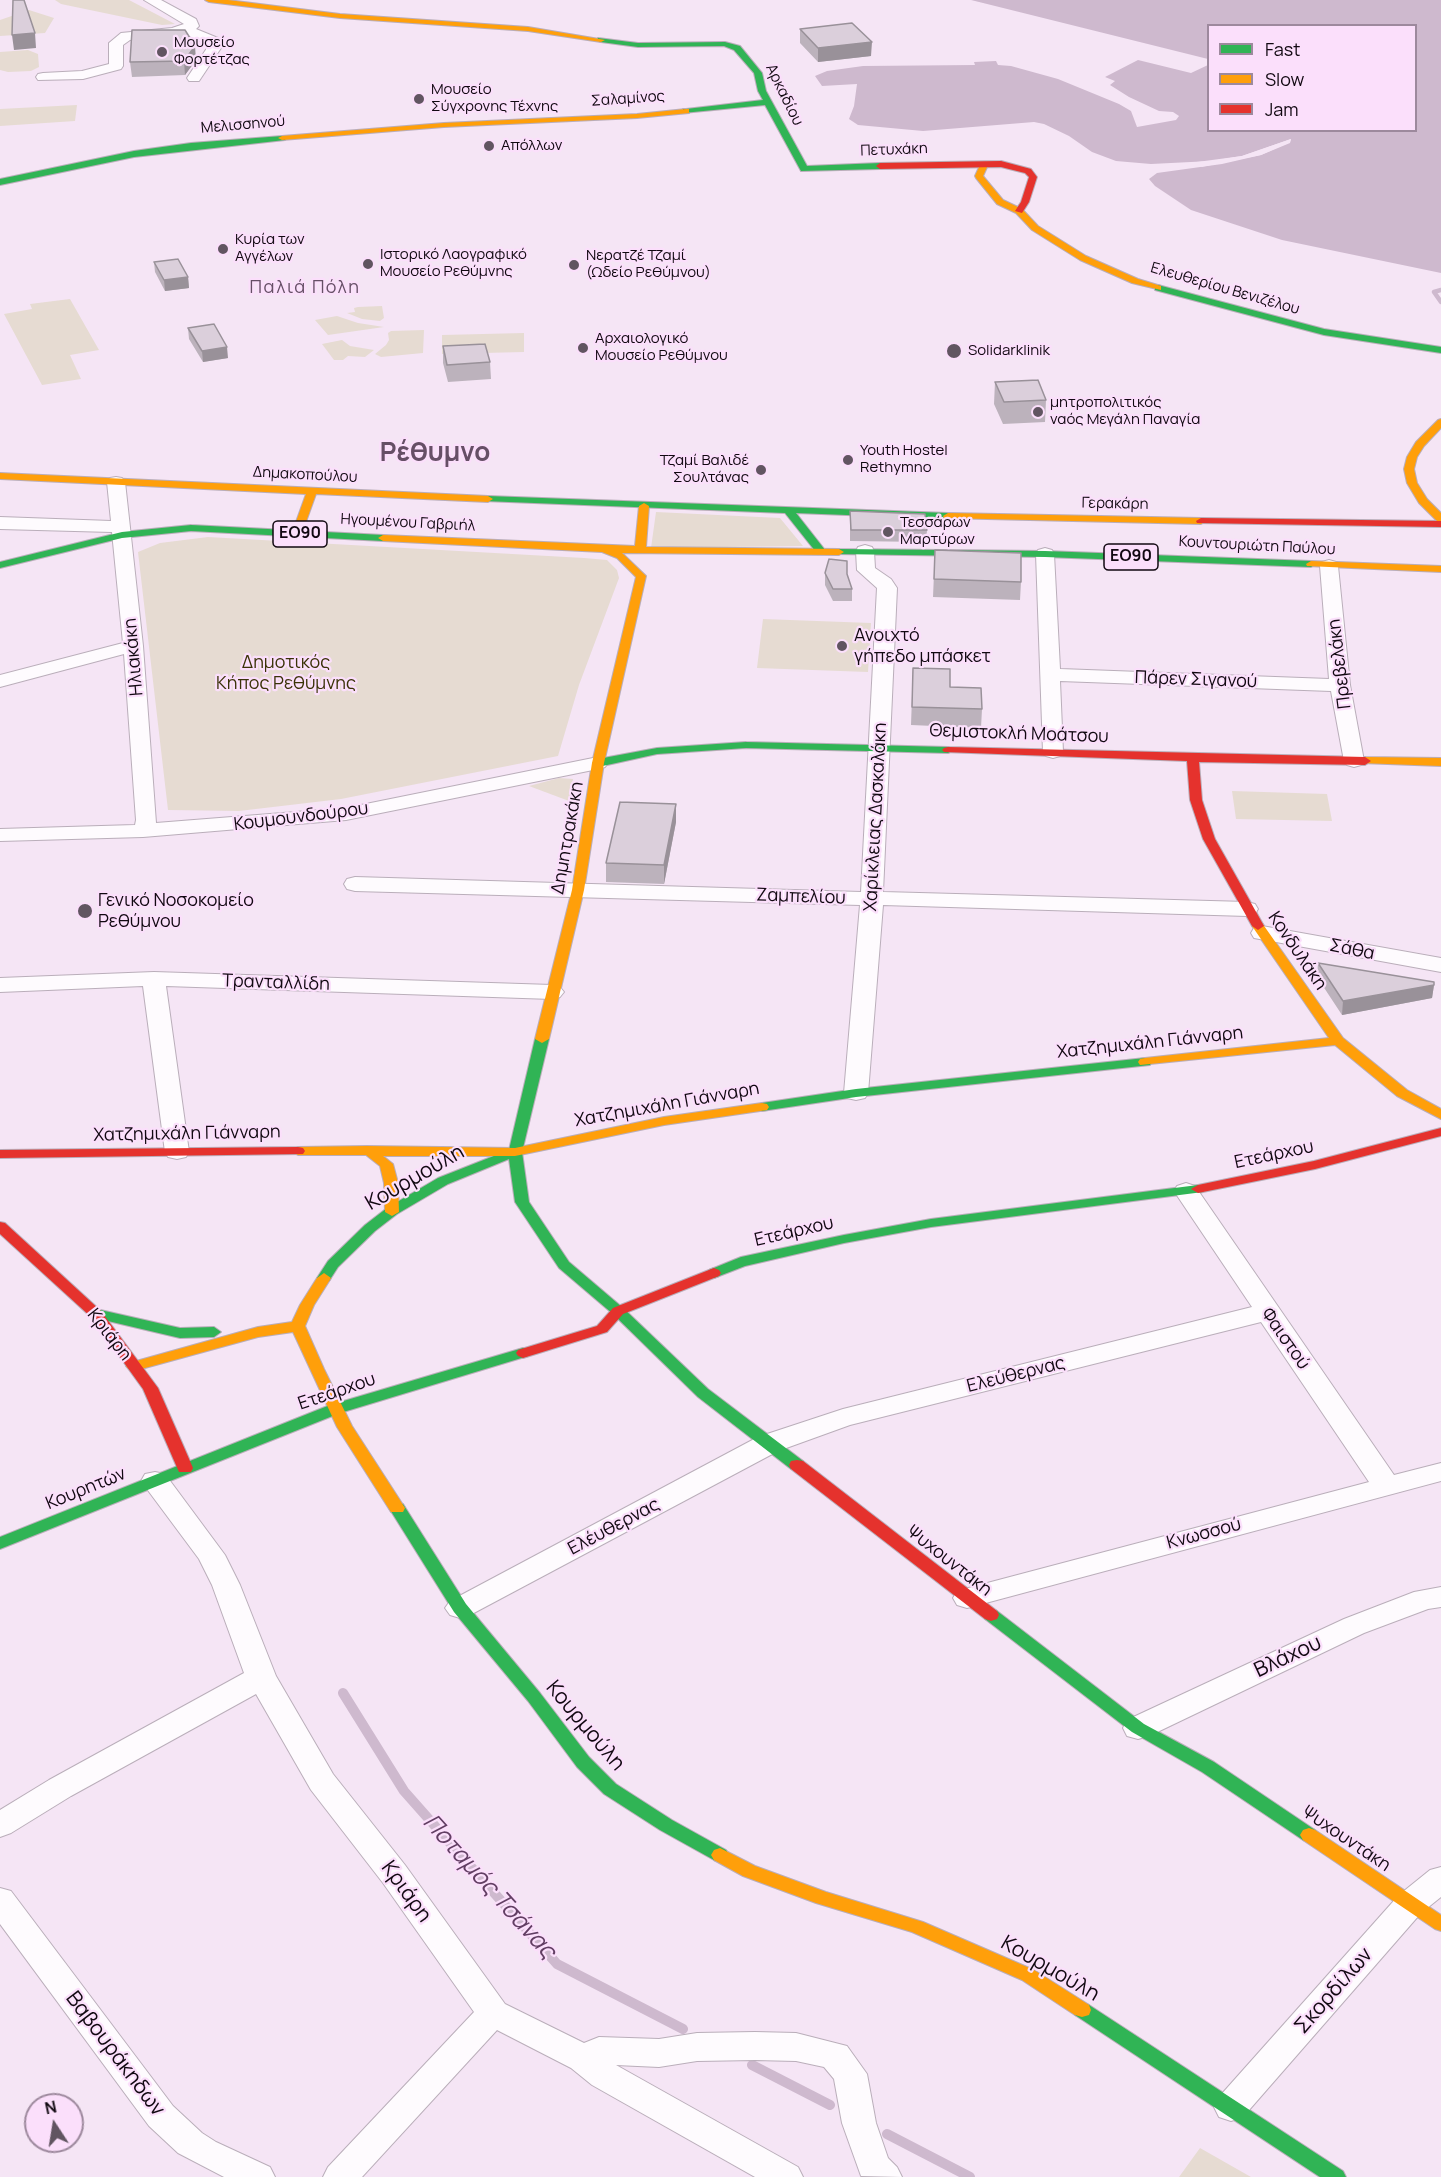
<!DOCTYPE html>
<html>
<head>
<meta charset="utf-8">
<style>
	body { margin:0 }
	#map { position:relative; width:1441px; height:2177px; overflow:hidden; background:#f5e5f5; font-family:Manrope,sans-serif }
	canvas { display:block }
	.legend { position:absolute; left:1207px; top:24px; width:210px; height:108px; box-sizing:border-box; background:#fbdffb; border:2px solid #9d899d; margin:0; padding:8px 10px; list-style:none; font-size:18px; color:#110811 }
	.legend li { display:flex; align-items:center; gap:12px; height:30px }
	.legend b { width:30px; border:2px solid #9d899d }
	.north { position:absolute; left:24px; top:2093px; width:60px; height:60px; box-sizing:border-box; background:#fbdffb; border:2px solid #9d899d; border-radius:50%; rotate:348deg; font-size:16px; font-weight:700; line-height:24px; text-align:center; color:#110811 }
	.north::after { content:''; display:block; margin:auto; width:21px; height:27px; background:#615561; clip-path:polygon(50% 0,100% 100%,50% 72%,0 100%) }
</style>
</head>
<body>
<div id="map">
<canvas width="1441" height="2177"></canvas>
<ul class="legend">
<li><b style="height:8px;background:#30b455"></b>Fast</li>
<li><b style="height:8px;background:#ff9f0a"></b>Slow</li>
<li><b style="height:8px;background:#e5322d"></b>Jam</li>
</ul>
<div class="north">N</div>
</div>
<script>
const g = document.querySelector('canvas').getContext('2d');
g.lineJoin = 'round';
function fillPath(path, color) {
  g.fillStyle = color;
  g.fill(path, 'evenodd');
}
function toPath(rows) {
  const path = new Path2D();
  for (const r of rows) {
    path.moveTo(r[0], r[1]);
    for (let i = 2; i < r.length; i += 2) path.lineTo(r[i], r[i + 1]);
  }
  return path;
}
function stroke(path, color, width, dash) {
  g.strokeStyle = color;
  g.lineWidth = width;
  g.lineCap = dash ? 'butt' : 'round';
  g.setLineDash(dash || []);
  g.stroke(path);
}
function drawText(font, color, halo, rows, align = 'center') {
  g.font = font + ' Manrope,sans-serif';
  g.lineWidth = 4.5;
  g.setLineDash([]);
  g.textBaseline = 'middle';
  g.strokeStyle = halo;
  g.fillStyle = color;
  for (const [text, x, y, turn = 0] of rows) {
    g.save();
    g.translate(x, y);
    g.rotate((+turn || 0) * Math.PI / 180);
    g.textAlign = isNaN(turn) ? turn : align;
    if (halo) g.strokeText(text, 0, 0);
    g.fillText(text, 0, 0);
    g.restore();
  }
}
const green = toPath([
	[55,0,129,0,175,24,162,25,61,4],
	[29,10,54,18,45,33,0,36,0,20],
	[28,50,38,54,39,67,31,71,8,72,0,70,0,52],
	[77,105,75,121,0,126,0,109],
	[70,299,99,350,70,355,81,379,42,385,4,314,32,309,30,304],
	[382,306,384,318,380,321,362,319,347,313,355,312,354,308,358,307],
	[337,316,358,323,384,327,328,335,315,320],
	[424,330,423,353,381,357,375,354,386,345,389,340,388,333,391,331],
	[524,333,524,352,442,354,442,335],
	[342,340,350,346,374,350,365,357,348,356,343,360,334,360,322,344],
	[656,512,780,518,803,546,651,548],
	[208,537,584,558,607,560,617,570,619,578,579,685,558,756,341,799,239,811,168,810,138,552,160,543],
	[763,619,871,623,868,672,757,668],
	[559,778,573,779,569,801,529,786],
	[1232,791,1327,794,1332,821,1236,819],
	[1200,2148,1251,2177,1179,2177]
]);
const water = toPath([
	[971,0,1441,0,1441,273,1282,240,1191,210,1155,186,1149,179,1157,173,1222,164,1261,155,1290,143,1291,139,1242,156,1211,161,1151,164,1116,161,1092,152,1069,136,1044,124,1034,122,923,131,858,125,849,119,854,106,857,84,822,86,815,76,827,71,863,66,975,65,974,62,996,61,998,65,1011,66,1058,79,1119,104,1131,111,1137,127,1176,120,1179,116,1173,112,1159,111,1129,97,1110,85,1115,81,1105,77,1138,60,1191,73,1208,65,1208,130,1416,130,1416,26,1208,26,1208,59]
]);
const pier = toPath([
	[1291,139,1290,142,1261,155,1201,167,1203,164,1197,162,1242,156]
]);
const streamFar1 = toPath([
	[1441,290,1434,292,1441,302]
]);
const stream = toPath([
	[343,1693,404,1791,557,1964,683,2029],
	[752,2065,830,2105],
	[887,2134,970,2177]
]);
const street = toPath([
	[144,0,161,0,196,19,199,26,196,29,218,38,223,45,199,81,189,81,187,78,209,45,182,33,130,40,123,45,123,66,121,69,83,79,38,80,36,77,38,74,43,73,82,71,109,64,109,43,121,33,172,28,184,24,144,0],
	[116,477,122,478,125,482,143,646,156,823,346,808,598,757,605,759,608,763,605,767,598,769,346,820,143,837,0,841,0,829,135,825,136,820,124,654,0,687,0,675,123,643,112,532,0,529,0,517,111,521,107,482,110,478,116,477],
	[865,545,872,547,874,551,875,568,891,579,897,588,883,892,1247,902,1255,904,1258,909,1255,914,1247,916,883,905,868,1093,865,1098,856,1100,847,1098,844,1093,860,905,355,891,347,889,344,884,347,879,355,877,861,892,877,588,857,570,856,551,858,547,865,545],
	[1045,548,1052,550,1054,554,1060,669,1329,679,1320,566,1322,562,1329,560,1336,562,1338,566,1350,685,1364,761,1361,765,1354,767,1347,765,1344,761,1331,691,1060,681,1063,752,1060,756,1053,758,1046,756,1043,752,1036,554,1038,550,1045,548],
	[1262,926,1441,958,1441,972,1254,938,1251,933,1254,928,1262,926],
	[154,972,552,985,560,987,564,992,560,997,552,999,166,986,189,1152,186,1157,177,1159,168,1157,165,1152,143,986,0,992,0,978,154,972],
	[1186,1183,1195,1186,1394,1475,1441,1463,1441,1481,967,1608,957,1605,953,1598,957,1591,1369,1482,1261,1322,850,1425,778,1451,470,1615,460,1618,450,1615,445,1608,450,1601,758,1437,843,1409,1252,1307,1174,1191,1177,1186,1186,1183],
	[155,1472,165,1474,225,1555,240,1585,276,1676,333,1774,405,1865,505,2004,584,2043,599,2037,659,2039,697,2033,755,2032,796,2033,847,2046,867,2074,876,2123,888,2158,897,2167,902,2177,861,2176,842,2123,834,2079,824,2067,796,2061,755,2060,697,2061,659,2067,616,2065,798,2167,803,2177,755,2177,592,2085,571,2068,497,2030,362,2177,323,2177,328,2167,474,2012,383,1883,311,1790,256,1694,71,1796,11,1833,0,1837,0,1810,49,1780,244,1673,212,1585,199,1559,141,1481,145,1474,155,1472],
	[1441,1587,1441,1607,1428,1609,1364,1633,1149,1736,1138,1739,1127,1736,1123,1728,1127,1720,1344,1619,1414,1592,1441,1587],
	[1441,1867,1441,1897,1421,1913,1243,2117,1231,2121,1219,2117,1214,2107,1219,2097,1399,1895,1430,1870,1441,1867],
	[0,1888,11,1891,173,2106,202,2133,216,2142,270,2167,275,2177,224,2177,178,2153,149,2126,0,1924,0,1888]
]);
const fast = toPath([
	[598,38,638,43,725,42,740,46,762,73,766,91,807,166,880,163,884,166,880,169,801,171,765,105,683,113,683,109,686,109,763,100,758,91,754,73,734,50,724,46,638,47,601,42,597,40,598,38],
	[282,136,286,138,285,140,134,157,0,185,0,179,134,151,191,143,282,136],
	[1158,285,1324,329,1441,347,1441,353,1324,335,1155,290,1155,286,1158,285],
	[488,496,948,513,953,516,948,519,796,513,825,550,820,553,816,552,785,513,484,501,483,499,488,496],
	[191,525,383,535,388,538,383,541,191,531,122,538,0,568,0,562,122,532,191,525],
	[839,549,1045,551,1311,561,1316,564,1311,567,1045,557,835,554,835,550,839,549],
	[746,742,948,747,954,750,948,753,746,748,657,754,598,767,592,763,598,759,657,748,746,742],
	[542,1035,549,1039,522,1152,529,1202,569,1262,623,1308,708,1389,803,1461,805,1465,803,1469,791,1469,698,1397,613,1314,559,1268,515,1202,509,1159,448,1184,397,1214,375,1231,338,1267,329,1281,319,1281,317,1278,328,1261,365,1225,387,1208,438,1178,509,1150,535,1039,542,1035],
	[1145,1058,1150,1059,1152,1062,1150,1065,856,1097,762,1111,755,1107,762,1103,856,1089,1145,1058],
	[1198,1185,1205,1189,1203,1192,931,1227,844,1243,745,1266,714,1278,707,1273,709,1270,741,1257,844,1235,931,1219,1198,1185],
	[96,1309,180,1328,214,1327,221,1332,214,1337,180,1338,91,1317,89,1314,96,1309],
	[523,1348,528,1350,530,1353,528,1356,340,1413,0,1549,0,1537,330,1405,523,1348],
	[397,1503,403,1504,466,1604,540,1693,589,1757,616,1784,672,1820,726,1850,729,1855,726,1860,720,1862,714,1860,660,1830,604,1794,577,1767,528,1701,454,1612,389,1508,391,1504,397,1503],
	[991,1609,997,1611,1144,1724,1214,1762,1315,1830,1318,1835,1315,1840,1309,1842,1303,1840,1202,1772,1132,1732,985,1619,983,1615,985,1611,991,1609],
	[1082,2003,1089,2005,1343,2171,1346,2177,1320,2177,1075,2015,1073,2010,1075,2005,1082,2003]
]);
const slow = toPath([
	[205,0,228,0,340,14,528,27,605,40,601,42,528,31,340,18,209,2,205,0],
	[686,109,689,109,689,113,637,118,444,127,282,140,278,138,282,136,444,123,637,114,686,109],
	[984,162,988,165,983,176,1003,200,1022,209,1038,226,1086,256,1138,279,1161,286,1161,290,1132,283,1080,260,1032,230,1016,213,997,204,976,178,975,176,980,165,984,162],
	[1441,419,1441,428,1424,446,1417,457,1414,469,1417,483,1427,499,1441,513,1441,522,1437,521,1419,503,1407,483,1404,469,1407,457,1416,442,1438,420,1441,419],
	[0,473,488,496,493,499,488,502,316,494,302,533,297,536,292,533,306,494,0,479,0,473],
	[644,503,649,506,646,547,839,549,844,552,839,555,622,553,646,576,604,763,584,890,549,1039,542,1043,535,1039,572,890,592,763,636,577,617,558,602,552,383,541,378,538,383,535,635,546,639,506,644,503],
	[948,513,1201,518,1206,521,1201,524,944,518,943,516,948,513],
	[1311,561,1441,566,1441,572,1307,566,1306,564,1311,561],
	[1365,757,1441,758,1441,766,1361,763,1359,761,1361,759,1365,757],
	[1258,922,1262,923,1343,1038,1407,1090,1441,1109,1441,1119,1397,1096,1335,1045,1140,1065,1138,1062,1140,1059,1145,1058,1329,1038,1252,926,1258,922],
	[762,1103,767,1104,769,1107,767,1110,664,1125,515,1156,383,1156,393,1164,398,1183,399,1212,392,1216,385,1212,384,1183,380,1166,366,1155,298,1155,291,1151,298,1147,367,1146,515,1148,664,1117,762,1103],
	[324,1273,331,1278,314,1305,305,1326,324,1369,352,1426,405,1508,403,1512,391,1512,337,1427,293,1332,258,1337,134,1371,129,1369,126,1366,129,1363,258,1327,292,1322,300,1305,317,1278,324,1273],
	[1309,1828,1315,1830,1441,1915,1441,1931,1435,1929,1303,1840,1300,1835,1303,1830,1309,1828],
	[720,1848,755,1866,826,1892,923,1922,1034,1970,1089,2005,1091,2010,1089,2015,1082,2017,1075,2015,1022,1980,912,1932,816,1903,743,1876,714,1860,711,1855,714,1850,720,1848]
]);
const jam = toPath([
	[1001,161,1031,169,1037,177,1029,202,1022,213,1015,211,1021,202,1029,177,1025,173,1001,167,880,169,876,166,880,163,1001,161],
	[1201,518,1441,521,1441,527,1197,523,1196,521,1201,518],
	[948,747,1365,757,1371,761,1365,765,1199,762,1202,800,1215,839,1264,926,1258,930,1252,926,1203,839,1190,800,1187,761,944,752,942,750,944,748,948,747],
	[1441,1128,1441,1136,1315,1169,1198,1193,1191,1189,1198,1185,1314,1161,1441,1128],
	[298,1147,303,1148,305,1151,303,1154,0,1158,0,1150,298,1147],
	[0,1222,5,1223,101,1311,158,1388,193,1468,191,1472,179,1472,143,1389,91,1317,0,1234,0,1222],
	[714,1268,719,1270,721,1273,719,1276,623,1314,607,1332,523,1358,518,1356,516,1353,518,1350,597,1326,613,1308,714,1268],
	[797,1460,803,1461,997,1611,999,1615,997,1619,991,1621,985,1619,791,1469,789,1465,791,1461,797,1460]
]);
const wall = toPath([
	[800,29,871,56,818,62,800,43],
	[196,60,185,75,132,77,130,62],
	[154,262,188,277,189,288,165,291,155,272],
	[188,328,228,358,203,362,189,339],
	[443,346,490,362,491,379,448,382,443,363],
	[995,382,1046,400,1045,422,1003,424,994,404],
	[850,511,927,530,926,542,850,541],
	[935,550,1021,582,1020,600,933,597],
	[825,573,847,574,852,589,852,601,833,601,825,585],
	[913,668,950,687,982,709,981,728,911,725],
	[676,804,676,822,664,884,606,882,606,863],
	[1318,963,1434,985,1432,998,1342,1015,1317,977]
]);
const shadedWall = toPath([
	[35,33,36,48,14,50,12,35],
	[872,42,871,56,818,62,818,48],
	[195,46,196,60,185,75,184,61],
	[188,277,189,288,165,291,164,280],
	[227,347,228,358,203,362,202,351],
	[676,804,676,822,664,884,664,865],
	[1434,985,1432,998,1342,1015,1343,1001]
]);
const building = toPath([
	[13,0,24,0,35,33,12,35,13,0],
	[852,23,872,42,818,48,800,29,852,23],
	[132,30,185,30,195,46,184,61,130,62,132,30],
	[178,259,188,277,164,280,154,262,178,259],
	[214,324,227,347,202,351,188,328,214,324],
	[485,344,490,362,447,365,443,346,485,344],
	[1038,380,1046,400,1004,402,995,382,1038,380],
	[850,511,925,514,927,530,851,530,850,511],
	[935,550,1021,553,1021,582,934,579,935,550],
	[829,559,847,561,847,574,852,589,833,589,825,573,829,559],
	[913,668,950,669,950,687,981,688,982,709,912,707,913,668],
	[620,802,676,804,664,865,606,863,620,802],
	[1318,963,1434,982,1434,985,1343,1001,1318,963]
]);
const markers = [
	[162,52,6,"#615561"],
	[419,99,6,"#615561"],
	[489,146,6,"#615561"],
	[223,249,6,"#615561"],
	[368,264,6,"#615561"],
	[574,265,6,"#615561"],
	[583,348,6,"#615561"],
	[954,351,8,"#615561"],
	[1038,412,6,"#615561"],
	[848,460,6,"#615561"],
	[761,470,6,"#615561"],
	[888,532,6,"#615561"],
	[842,646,6,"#615561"],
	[85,911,8,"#615561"]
];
const farPoinames = [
	["Μουσείο",174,43],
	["Φορτέτζας",174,60],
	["Μουσείο",431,90],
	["Σύγχρονης Τέχνης",431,107],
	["Απόλλων",501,146],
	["Κυρία των",235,240],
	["Αγγέλων",235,257],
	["Ιστορικό Λαoγραφικό",380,255],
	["Μουσείο Ρεθύμνης",380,272],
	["Νερατζέ Τζαμί",586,256],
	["(Ωδείο Ρεθύμνου)",586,273],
	["Αρχαιολογικό",595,339],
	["Μουσείο Ρεθύμνου",595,356],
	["Solidarklinik",968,351],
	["μητροπολιτικός",1050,403],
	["ναός Μεγάλη Παναγία",1050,420],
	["Youth Hostel",860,451],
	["Rethymno",860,468],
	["Τζαμί Βαλιδέ",749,461,"right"],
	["Σουλτάνας",749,478,"right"],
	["Τεσσάρων",900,523],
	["Μαρτύρων",900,540]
];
const farStreetnames = [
	["Αρκαδίου",784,95,64],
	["Σαλαμίνος",628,99,-4],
	["Μελισσηνού",243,125,-5],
	["Πετυχάκη",894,150,-2],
	["Ελευθερίου Βενιζέλου",1225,289,16],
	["Δημακοπούλου",305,475,3],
	["Γερακάρη",1115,504,1],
	["Ηγουμένου Γαβριήλ",408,523,3],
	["Κουντουριώτη Παύλου",1257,546,3]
];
const shields = [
	[300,534,54],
	[1131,557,54]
];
const shieldNames = [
	["ΕΟ90",300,534],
	["ΕΟ90",1131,557]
];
const farQuarternames = [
	["Παλιά Πόλη",305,288]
];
const poiNames = [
	["Ανοιχτό",854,636],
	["γήπεδο μπάσκετ",854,657],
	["Γενικό Νοσοκομείο",98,901],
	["Ρεθύμνου",98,922]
];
const streetNames = [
	["Ηλιακάκη",134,657,-95],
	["Πρεβελάκη",1340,664,-97],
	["Πάρεν Σιγανού",1196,680,2],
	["Θεμιστοκλή Μοάτσου",1019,734,2],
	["Κουμουνδούρου",301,817,-7],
	["Χαρίκλειας Δασκαλάκη",876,817,-87],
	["Δημητρακάκη",568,838,-80],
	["Ζαμπελίου",801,897,2],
	["Σάθα",1352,950,11],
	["Κονδυλάκη",1297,951,56],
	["Τρανταλλίδη",276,983,2],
	["Χατζημιχάλη Γιάνναρη",1150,1043,-6],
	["Χατζημιχάλη Γιάνναρη",667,1105,-10],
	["Χατζημιχάλη Γιάνναρη",187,1134,-1],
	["Ετεάρχου",1274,1155,-12],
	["Ετεάρχου",794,1232,-13],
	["Κριάρη",109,1335,52],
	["Φαιστού",1285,1339,55],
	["Ελεύθερνας",1016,1375,-14],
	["Ετεάρχου",337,1392,-19],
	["Κουρητών",86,1489,-22],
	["Ελέυθερνας",614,1527,-28],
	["Κνωσσού",1204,1534,-15],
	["Ψυχουντάκη",949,1561,38],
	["Ψυχουντάκη",1346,1839,34]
];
const parkNames = [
	["Δημοτικός",286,663],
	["Κήπος Ρεθύμνης",286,684]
];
const nearStreetnames = [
	["Κουρμούλη",415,1178,-30],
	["Βλάχου",1288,1657,-25],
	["Κουρμούλη",585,1726,50],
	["Κριάρη",406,1892,54],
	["Κουρμούλη",1050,1969,30],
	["Σκορδίλων",1334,1991,-49],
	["Βαβουράκηδων",115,2054,53]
];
const nearWaternames = [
	["Ποταμός Τσάνας",489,1887,48]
];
const farTownnames = [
	["Ρέθυμνο",435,454]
];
fillPath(green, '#e6dbd2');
fillPath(water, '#ceb9ce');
fillPath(pier, '#f5e5f5');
stroke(streamFar1, '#ceb9ce', 4.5);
stroke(stream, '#ceb9ce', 10);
stroke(street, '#baaeba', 2);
stroke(fast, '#baaeba', 2);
stroke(slow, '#baaeba', 2);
stroke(jam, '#baaeba', 2);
fillPath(street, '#fefbfe');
fillPath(fast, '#30b455');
fillPath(slow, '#ff9f0a');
fillPath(jam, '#e5322d');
fillPath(wall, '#bcb2bc');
fillPath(shadedWall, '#999199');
fillPath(building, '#dbcfdb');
stroke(building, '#999199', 1.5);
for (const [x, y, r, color] of markers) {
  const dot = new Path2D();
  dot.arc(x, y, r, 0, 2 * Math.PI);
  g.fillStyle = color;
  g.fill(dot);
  stroke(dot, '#fbdffb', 2);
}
drawText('15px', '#110811', '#fbdffb', farPoinames, 'left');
drawText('15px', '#110811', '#fbdffb', farStreetnames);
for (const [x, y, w] of shields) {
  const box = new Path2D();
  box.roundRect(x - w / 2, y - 13, w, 26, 4.5);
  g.fillStyle = '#fbdffb';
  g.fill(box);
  stroke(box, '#110811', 1.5);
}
drawText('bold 16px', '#110811', null, shieldNames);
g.letterSpacing = '1.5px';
drawText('18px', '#664f66', '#fbdffb', farQuarternames);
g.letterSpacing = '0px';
drawText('18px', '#110811', '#fbdffb', poiNames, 'left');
drawText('18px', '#110811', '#fbdffb', streetNames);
drawText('18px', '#3a3207', '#fbdffb', parkNames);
drawText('21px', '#110811', '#fbdffb', nearStreetnames);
drawText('italic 24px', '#623e63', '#fbdffb', nearWaternames);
drawText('bold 26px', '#664f66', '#fbdffb', farTownnames);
</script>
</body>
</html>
